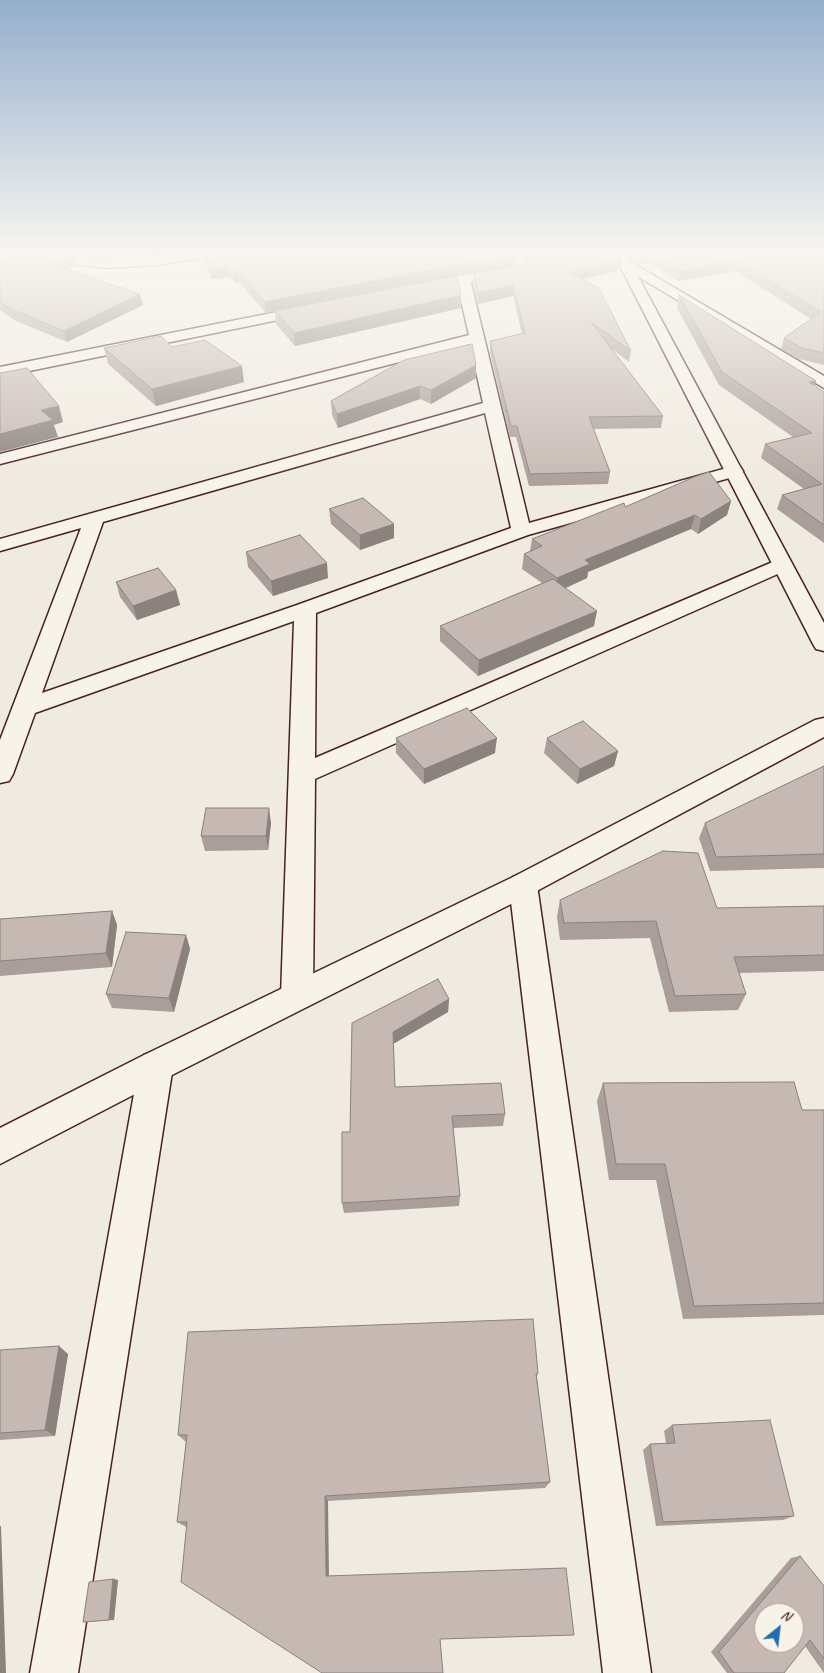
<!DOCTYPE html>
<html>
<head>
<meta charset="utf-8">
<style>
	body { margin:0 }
	#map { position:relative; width:824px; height:1673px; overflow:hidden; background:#f0ebe0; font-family:Caveat,sans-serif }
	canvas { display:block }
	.north { position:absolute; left:754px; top:1603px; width:50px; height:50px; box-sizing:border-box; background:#f7f3e8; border:1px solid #b29e9c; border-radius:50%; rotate:29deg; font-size:14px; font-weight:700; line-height:20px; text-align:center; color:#4a1f2b }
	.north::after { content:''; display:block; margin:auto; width:18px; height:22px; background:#1f6fb2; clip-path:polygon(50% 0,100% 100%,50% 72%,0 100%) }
</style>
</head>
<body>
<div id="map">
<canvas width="824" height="1673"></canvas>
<div class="north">N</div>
</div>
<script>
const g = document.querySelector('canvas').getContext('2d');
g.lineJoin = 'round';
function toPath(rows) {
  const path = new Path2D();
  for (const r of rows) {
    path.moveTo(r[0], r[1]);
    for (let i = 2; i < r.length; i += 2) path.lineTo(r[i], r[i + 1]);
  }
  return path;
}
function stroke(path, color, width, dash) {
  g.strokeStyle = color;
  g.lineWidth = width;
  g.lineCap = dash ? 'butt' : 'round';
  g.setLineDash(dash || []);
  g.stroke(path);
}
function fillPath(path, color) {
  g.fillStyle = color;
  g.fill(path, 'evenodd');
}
const minor = toPath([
	[55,254,72,254,79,257,107,260,175,254,207,254,201,258,157,265,107,268,71,264,55,254],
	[624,258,824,376,824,388,619,265,618,262,624,258],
	[463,275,470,279,529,523,734,466,740,467,743,471,740,475,528,535,316,613,315,758,775,561,782,559,789,561,792,565,789,569,315,779,313,996,308,1006,297,1010,286,1006,281,996,294,621,35,713,13,774,9,781,0,783,0,740,81,528,0,551,0,539,483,403,470,344,0,464,0,454,469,335,456,279,463,275],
	[485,413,511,528,297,605,42,693,103,522,485,413],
	[523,874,533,877,537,885,651,1673,603,1673,509,885,513,877,523,874],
	[156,1051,168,1055,173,1066,78,1673,30,1673,139,1066,144,1055,156,1051]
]);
const tertiary = toPath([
	[614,254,626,254,824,623,824,651,816,649,813,644,614,254],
	[511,266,516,267,518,270,516,273,421,291,414,287,421,283,511,266],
	[312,305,319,309,317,312,0,377,0,367,312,305],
	[824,718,824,737,533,893,168,1077,0,1164,0,1128,144,1055,513,877,815,720,824,718]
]);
const wall = toPath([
	[0,254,73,256,76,266,66,269,143,305,67,342,14,320,0,310],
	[85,254,121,254,107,258],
	[202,254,519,254,518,263,266,313,239,282,235,283,229,277,212,279,203,259],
	[627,254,824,254,824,365,799,359,781,349,784,338,811,319,735,271,678,281,649,263,640,265,631,260],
	[620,270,582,279,631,351,629,362,612,349,663,416,661,428,593,429,610,472,608,484,529,486,516,437,510,437,490,352,490,341,522,334,513,296,478,304,473,284,474,274],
	[679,295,816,381,814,386,824,392,824,543,777,509,782,495,804,489,761,458,765,444,793,437,719,385,677,308],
	[461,308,295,346,276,324,275,311],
	[172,347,244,382,156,406,108,364,104,348],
	[404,360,476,378,431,404,420,399,338,428,332,415,331,401],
	[731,501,727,515,698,534,691,529,588,572,587,578,565,588,594,626,478,676,440,641,440,626,542,583,522,569,524,554,530,551,532,539,625,507],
	[329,509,394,538,360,550,331,524],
	[246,552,328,578,273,596,248,567],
	[116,582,176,590,180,605,137,620,120,597],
	[396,738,495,753,424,784,396,753],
	[547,738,618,751,614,766,577,784,544,753],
	[824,766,824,868,710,871,699,838,705,823],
	[271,823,268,850,205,851,201,836],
	[560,900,717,908,824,906,824,971,739,973,746,994,738,1010,669,1012,650,938,560,940,557,917],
	[112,911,117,925,112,967,0,976,0,919],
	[186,935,190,949,174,1012,112,1008,106,994],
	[449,999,448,1012,393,1044,395,1087,505,1114,503,1126,453,1128,460,1196,459,1206,344,1213,342,1203,350,1132,352,1023],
	[603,1083,802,1110,824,1110,824,1315,683,1319,656,1180,609,1180,597,1101],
	[0,1350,68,1354,55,1436,0,1440],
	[538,1373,537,1377,550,1482,545,1488,328,1501,186,1527,177,1522,186,1442,178,1435],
	[672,1425,794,1516,783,1520,656,1526,643,1450,650,1444,666,1443,664,1431],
	[800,1556,824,1586,824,1673,805,1646,784,1673,727,1673,711,1652,791,1558],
	[113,1579,118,1580,114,1620,88,1622,83,1622]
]);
const shadedWall = toPath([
	[106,254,121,254,107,258],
	[513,254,519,254,518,263,266,313,265,302],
	[524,254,563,254,523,262],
	[647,254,651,254,649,263,640,265,642,255],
	[73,256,76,266,51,273,48,263],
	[622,260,620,270,568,283,569,272],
	[737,261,735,271,678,281,680,271],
	[228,267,229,277,212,279,210,269],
	[238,272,239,282,235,283,233,273],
	[513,285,513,296,478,304,478,293],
	[140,294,143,305,67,342,64,331],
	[461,295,461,308,295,346,294,333],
	[476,365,476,378,431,404,431,390],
	[242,366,244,382,156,406,152,389],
	[816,381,812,395,809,382],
	[420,386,420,399,338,428,337,414],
	[59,406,63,422,54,425,58,437,0,452,0,434,41,410],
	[731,501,727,515,698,534,701,519],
	[695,515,691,529,588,572,587,578,555,593,557,578,585,560],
	[394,524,394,538,360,550,360,535],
	[327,563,328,578,273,596,271,581],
	[176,590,180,605,137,620,133,606],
	[597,611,594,626,478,676,479,660],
	[497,738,495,753,424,784,424,769],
	[618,751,614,766,577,784,580,769],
	[269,808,271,823,268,850,266,836],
	[112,911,117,925,112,967,106,953],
	[186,935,190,949,174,1012,169,998],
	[449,999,448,1012,393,1044,393,1032],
	[59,1346,68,1354,55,1436,45,1430],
	[325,1496,328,1501,329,1579,326,1576],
	[0,1526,1,1526,6,1673,0,1673],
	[113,1579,118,1580,114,1620,109,1620]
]);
const building = toPath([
	[0,254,69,254,73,256,48,263,140,294,64,331,11,309,0,302,0,254],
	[204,254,513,254,265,302,238,272,233,273,228,267,210,269,204,254],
	[575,254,619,254,622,260,569,272,599,288,631,351,591,322,663,416,589,417,610,472,530,474,517,426,511,426,490,341,525,333,513,285,478,293,474,274,575,254],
	[653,254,817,254,824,258,824,353,802,348,784,338,821,312,737,261,680,271,653,254],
	[457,276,461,295,294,333,275,311,457,276],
	[679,295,816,381,809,382,824,392,824,525,782,495,822,484,765,444,812,433,722,372,679,295],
	[161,336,172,347,205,340,242,366,152,389,104,348,161,336],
	[472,344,476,365,431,390,420,386,337,414,331,401,404,360,472,344],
	[27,368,59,406,41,410,53,420,0,434,0,373,27,368],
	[709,472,731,501,701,519,695,515,585,560,590,564,557,578,524,554,542,546,532,539,624,503,625,507,694,477,709,472],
	[363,498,394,524,360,535,329,509,363,498],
	[300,535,327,563,271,581,246,552,300,535],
	[158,568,176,590,133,606,116,582,158,568],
	[553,579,597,611,479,660,440,626,553,579],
	[467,708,497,738,424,769,396,738,467,708],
	[583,721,618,751,580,769,547,738,583,721],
	[824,766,824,854,716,857,705,823,824,766],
	[206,808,269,808,266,836,201,836,206,808],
	[663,851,698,853,717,908,824,906,824,955,734,957,746,994,675,996,656,921,564,923,560,900,663,851],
	[112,911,106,953,0,961,0,919,112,911],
	[126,932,186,935,169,998,106,994,126,932],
	[438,979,449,999,393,1032,395,1087,501,1083,505,1114,452,1116,460,1196,342,1203,342,1132,350,1132,352,1023,438,979],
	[794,1082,802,1110,824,1110,824,1303,694,1306,665,1164,616,1164,603,1083,794,1082],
	[533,1319,538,1373,536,1374,550,1482,325,1496,326,1576,566,1568,574,1635,440,1639,443,1673,322,1673,181,1582,187,1522,177,1522,187,1435,178,1435,188,1332,533,1319],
	[59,1346,45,1430,0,1433,0,1350,59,1346],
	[770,1420,794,1516,663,1522,650,1444,675,1443,672,1425,770,1420],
	[800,1556,824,1586,824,1659,810,1640,784,1673,734,1673,719,1652,800,1556],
	[764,1613,794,1613,794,1643,764,1643,764,1613],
	[113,1579,109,1620,83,1622,89,1582,113,1579]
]);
stroke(minor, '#4a1f2b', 3);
stroke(tertiary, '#4a1f2b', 3);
fillPath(minor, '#f7f3e8');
fillPath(tertiary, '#f7f3e8');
fillPath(wall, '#aa9e9a');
fillPath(shadedWall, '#8b817d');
fillPath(building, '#c6b8b3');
stroke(building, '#8b817d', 1);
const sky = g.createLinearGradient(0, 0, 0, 489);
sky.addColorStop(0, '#94aecc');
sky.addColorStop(0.52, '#f8f6f1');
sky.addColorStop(1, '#f8f6f100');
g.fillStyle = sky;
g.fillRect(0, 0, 824, 489);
</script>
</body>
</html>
